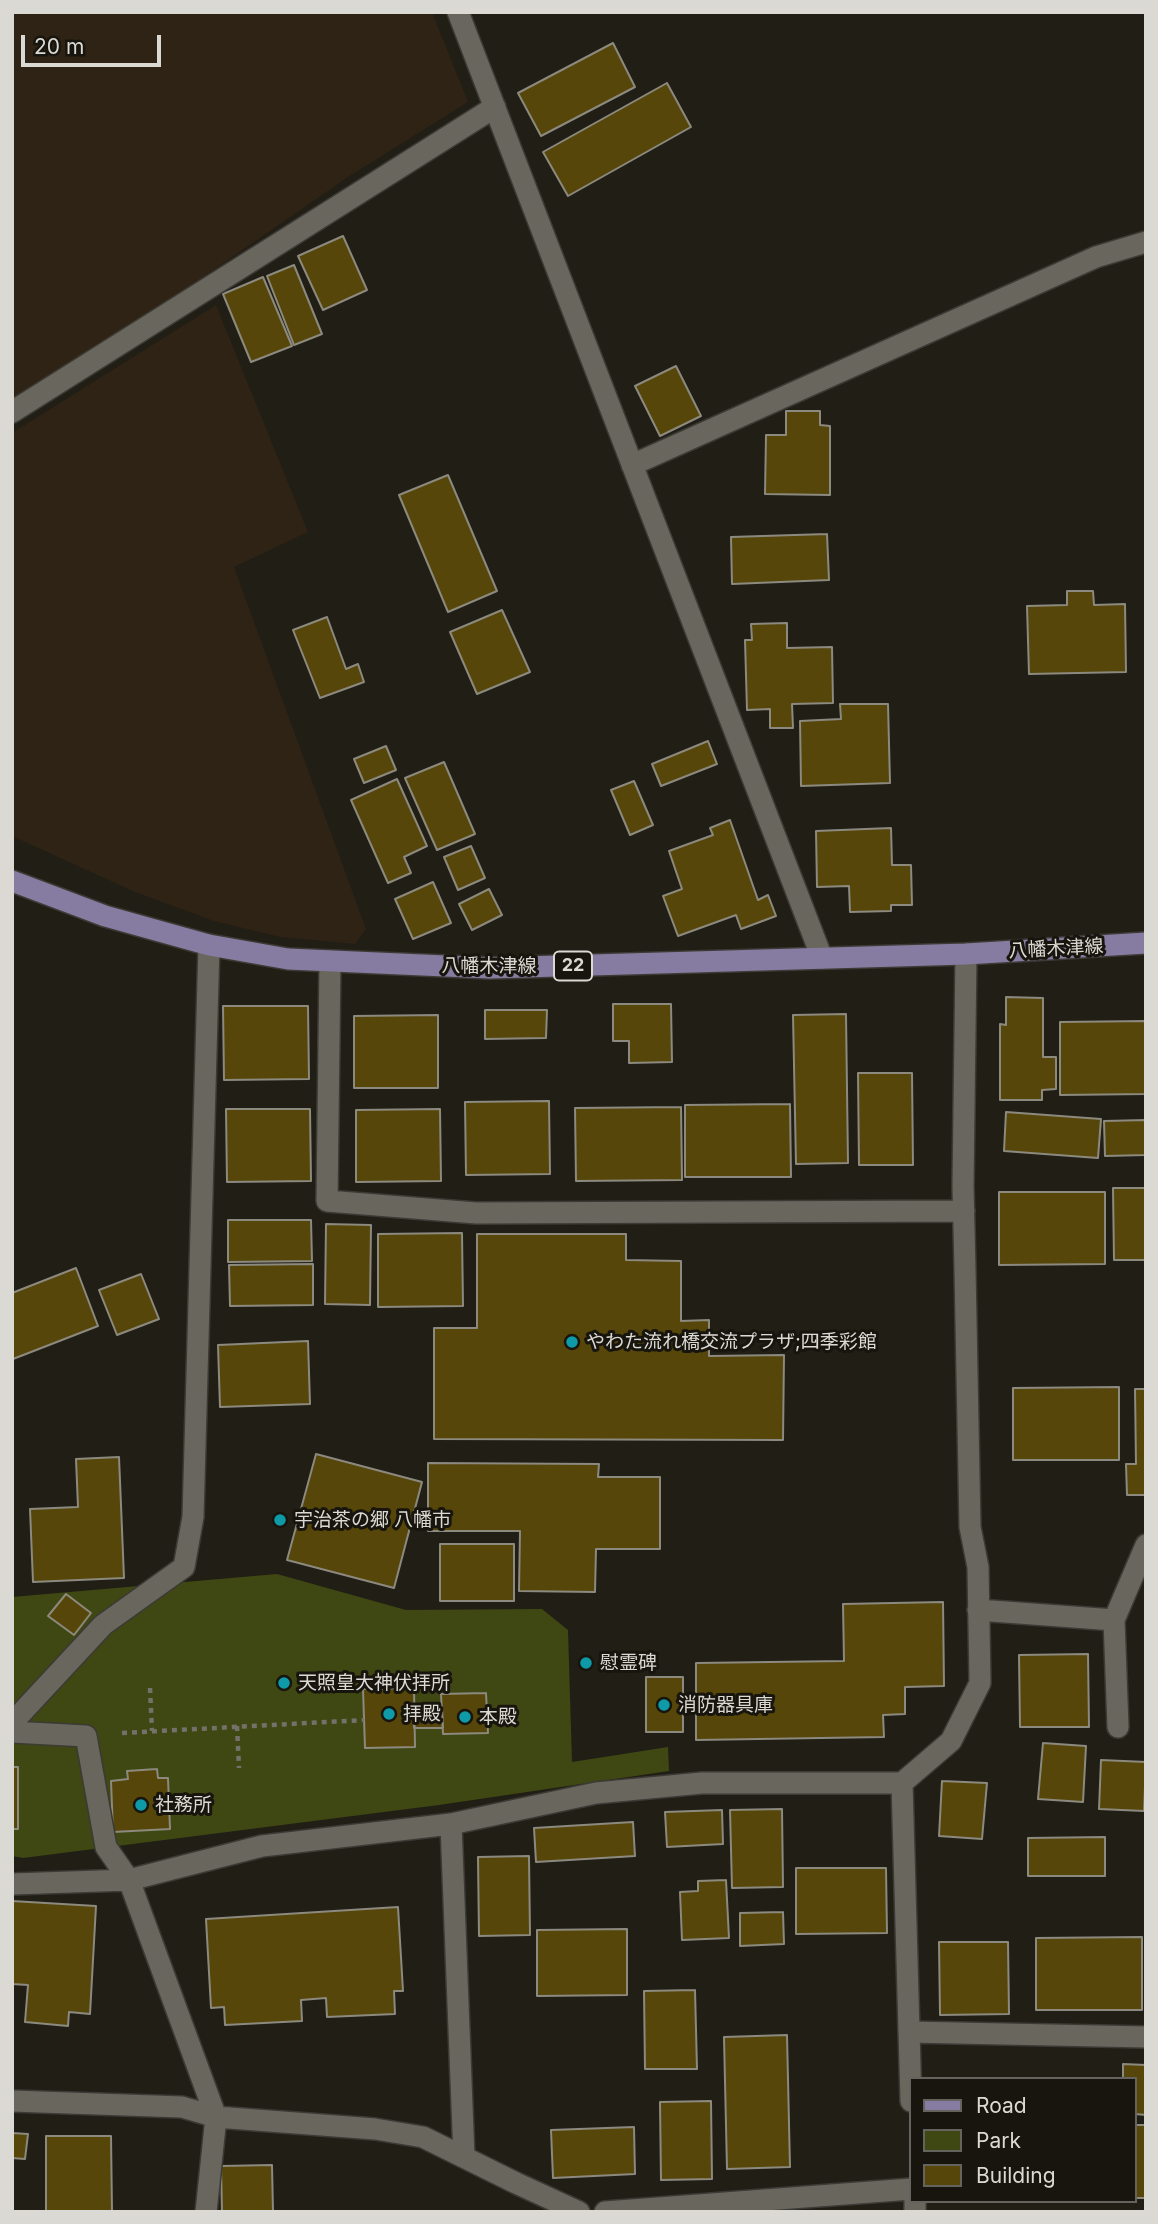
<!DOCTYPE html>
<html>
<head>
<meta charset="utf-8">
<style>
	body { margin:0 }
	#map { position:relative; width:1158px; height:2224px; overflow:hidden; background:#211e16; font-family:Inter,sans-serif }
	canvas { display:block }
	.frame { position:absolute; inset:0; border:14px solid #dbd9d4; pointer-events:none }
	.legend { position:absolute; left:909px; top:2077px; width:228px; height:126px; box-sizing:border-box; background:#17150d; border:2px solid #65635d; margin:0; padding:9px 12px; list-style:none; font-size:21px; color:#dbd9d4 }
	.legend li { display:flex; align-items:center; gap:14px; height:35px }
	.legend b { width:35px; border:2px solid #65635d }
	.scale { position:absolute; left:21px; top:35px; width:140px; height:32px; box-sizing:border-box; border:4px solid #dbd9d4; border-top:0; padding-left:9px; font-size:21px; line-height:24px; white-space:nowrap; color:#dbd9d4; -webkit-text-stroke:5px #17150d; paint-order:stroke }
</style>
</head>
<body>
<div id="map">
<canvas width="1158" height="2224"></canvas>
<div class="frame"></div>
<ul class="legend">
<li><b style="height:9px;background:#867ba0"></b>Road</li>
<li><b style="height:19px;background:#3f4812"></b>Park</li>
<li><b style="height:19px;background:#564609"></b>Building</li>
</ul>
<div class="scale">20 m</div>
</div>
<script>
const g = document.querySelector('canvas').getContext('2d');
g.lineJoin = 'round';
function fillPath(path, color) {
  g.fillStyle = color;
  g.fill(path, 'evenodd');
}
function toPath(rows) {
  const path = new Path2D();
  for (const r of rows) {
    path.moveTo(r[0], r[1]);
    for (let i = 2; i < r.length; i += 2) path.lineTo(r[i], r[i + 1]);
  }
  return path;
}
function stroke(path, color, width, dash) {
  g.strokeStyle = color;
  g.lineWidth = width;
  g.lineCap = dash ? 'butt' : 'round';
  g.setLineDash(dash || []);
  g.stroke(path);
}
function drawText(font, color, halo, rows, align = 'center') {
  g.font = font + ' Inter,"Noto Sans JP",sans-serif';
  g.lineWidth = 6;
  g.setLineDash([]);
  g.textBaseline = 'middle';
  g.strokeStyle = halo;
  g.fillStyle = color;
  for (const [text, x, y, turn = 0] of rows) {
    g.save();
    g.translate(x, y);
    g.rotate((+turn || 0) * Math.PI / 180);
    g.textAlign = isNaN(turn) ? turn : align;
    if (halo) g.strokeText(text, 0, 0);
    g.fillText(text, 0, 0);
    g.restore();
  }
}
const industrial = toPath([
	[12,12,432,12,468,102,348,177,150,314,12,403],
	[216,305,308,532,234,567,366,929,355,944,280,937,214,921,135,892,12,836,12,433]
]);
const green = toPath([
	[277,1574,406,1610,542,1609,568,1630,572,1762,668,1747,669,1771,439,1805,23,1858,12,1856,12,1597]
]);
const building = toPath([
	[613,43,635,87,541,136,518,93,613,43],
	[667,83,691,127,568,196,543,152,667,83],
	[343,236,367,290,323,310,298,256,343,236],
	[294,265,322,334,294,345,267,276,294,265],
	[263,277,292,346,251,362,223,294,263,277],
	[676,366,701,416,660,436,635,386,676,366],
	[786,411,820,411,820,425,830,426,830,495,765,494,766,435,786,435,786,411],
	[448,475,497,591,448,612,399,495,448,475],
	[827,534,829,580,732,584,731,537,827,534],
	[1067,591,1093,591,1094,605,1125,604,1126,672,1029,674,1027,606,1067,605,1067,591],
	[502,610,530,672,477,694,450,632,502,610],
	[327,617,346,669,358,664,364,682,320,698,293,630,327,617],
	[787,623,787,648,832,647,833,703,792,704,793,728,770,728,770,709,747,710,745,640,752,640,751,624,787,623],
	[840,704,888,704,890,783,801,786,800,721,841,719,840,704],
	[708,741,717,764,661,786,652,764,708,741],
	[386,746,396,770,364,783,354,759,386,746],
	[444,762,475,834,437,850,405,778,444,762],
	[397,779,427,846,404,857,411,873,388,883,351,800,397,779],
	[634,781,653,825,630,835,611,790,634,781],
	[730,820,758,900,768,895,776,916,741,929,736,915,678,936,663,896,682,889,669,851,713,835,710,828,730,820],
	[891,828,892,865,911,865,912,905,891,905,891,911,850,912,849,886,817,887,816,831,891,828],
	[471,846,485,878,458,890,444,857,471,846],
	[433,882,451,923,413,939,395,899,433,882],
	[489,889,502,915,472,930,459,904,489,889],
	[1006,997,1043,998,1043,1057,1056,1057,1056,1089,1042,1090,1042,1100,1000,1100,1000,1024,1006,1025,1006,997],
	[613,1004,671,1004,672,1062,629,1063,629,1041,613,1041,613,1004],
	[223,1006,308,1006,309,1079,224,1080,223,1006],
	[485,1010,547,1010,546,1038,485,1039,485,1010],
	[846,1014,848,1163,796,1164,793,1015,846,1014],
	[438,1015,438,1088,354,1088,354,1016,438,1015],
	[1146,1021,1146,1094,1060,1095,1060,1022,1146,1021],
	[858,1073,912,1073,913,1165,859,1165,858,1073],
	[549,1101,550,1174,466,1175,465,1102,549,1101],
	[790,1104,791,1177,685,1177,685,1105,790,1104],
	[681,1107,682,1180,576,1181,575,1108,681,1107],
	[226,1109,310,1109,311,1181,227,1182,226,1109],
	[440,1109,441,1181,356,1182,356,1110,440,1109],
	[1006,1112,1101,1119,1098,1158,1004,1151,1006,1112],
	[1146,1120,1146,1155,1105,1156,1104,1121,1146,1120],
	[1113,1188,1146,1188,1146,1260,1114,1260,1113,1188],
	[999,1192,1105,1192,1105,1264,999,1265,999,1192],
	[228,1220,311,1220,312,1261,228,1262,228,1220],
	[326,1224,371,1225,370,1305,325,1304,326,1224],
	[462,1233,463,1306,378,1307,378,1234,462,1233],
	[477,1234,626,1234,626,1260,681,1261,681,1321,709,1320,709,1356,784,1355,783,1440,434,1439,434,1328,477,1328,477,1234],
	[313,1264,313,1305,230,1306,229,1265,313,1264],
	[76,1268,98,1326,13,1359,12,1293,76,1268],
	[141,1274,159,1319,117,1335,99,1290,141,1274],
	[308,1341,310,1404,220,1407,218,1345,308,1341],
	[1119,1387,1119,1460,1013,1460,1013,1388,1119,1387],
	[1135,1389,1146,1389,1146,1495,1127,1495,1126,1464,1136,1464,1135,1389],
	[316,1454,422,1482,394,1588,287,1560,316,1454],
	[119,1457,124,1578,33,1582,30,1509,78,1507,76,1459,119,1457],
	[428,1463,599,1464,598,1477,660,1477,660,1549,596,1549,595,1592,519,1591,520,1531,428,1531,428,1463],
	[440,1544,514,1544,514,1601,440,1601,440,1544],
	[66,1594,91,1613,74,1635,48,1616,66,1594],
	[943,1602,944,1686,905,1687,905,1714,883,1715,884,1737,696,1740,696,1663,844,1661,843,1604,943,1602],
	[1088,1654,1089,1727,1020,1727,1019,1655,1088,1654],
	[646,1677,683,1677,683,1732,646,1732,646,1677],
	[414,1688,415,1747,365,1748,363,1689,414,1688],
	[486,1693,488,1733,443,1734,441,1694,486,1693],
	[414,1707,442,1707,443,1728,414,1728,414,1707],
	[1043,1743,1086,1746,1083,1802,1038,1799,1043,1743],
	[1101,1760,1146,1762,1144,1811,1099,1809,1101,1760],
	[12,1767,18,1767,18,1829,12,1829,12,1767],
	[157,1769,158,1778,168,1778,170,1829,113,1832,111,1781,128,1779,127,1771,157,1769],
	[942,1781,987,1783,982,1839,939,1836,942,1781],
	[782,1809,783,1887,732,1888,730,1810,782,1809],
	[722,1810,723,1844,667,1847,665,1812,722,1810],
	[633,1822,635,1856,536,1862,534,1828,633,1822],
	[1105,1837,1105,1876,1028,1876,1028,1838,1105,1837],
	[529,1856,530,1935,479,1936,478,1857,529,1856],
	[796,1868,886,1868,887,1933,796,1934,796,1868],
	[726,1880,729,1938,682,1940,680,1892,698,1891,698,1881,726,1880],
	[12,1901,96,1906,90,2014,69,2012,68,2026,25,2022,28,1985,12,1984,12,1901],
	[398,1907,403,1991,394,1991,395,2014,327,2017,326,1998,301,2000,302,2021,225,2025,224,2007,211,2008,206,1919,398,1907],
	[783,1912,784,1944,740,1946,740,1913,783,1912],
	[627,1929,627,1995,537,1996,537,1930,627,1929],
	[1142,1937,1142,2010,1036,2010,1036,1938,1142,1937],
	[939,1942,1008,1942,1009,2014,940,2015,939,1942],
	[695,1990,697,2069,645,2069,644,1991,695,1990],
	[787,2035,790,2167,727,2169,724,2037,787,2035],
	[1123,2064,1146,2065,1146,2115,1135,2114,1135,2079,1123,2079,1123,2064],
	[711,2101,712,2179,661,2180,660,2102,711,2101],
	[1135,2125,1146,2125,1146,2198,1135,2198,1135,2125],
	[634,2127,635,2174,553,2178,551,2130,634,2127],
	[12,2133,28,2134,25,2159,12,2158,12,2133],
	[46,2136,111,2136,112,2212,46,2212,46,2136],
	[272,2165,273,2212,222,2212,221,2166,272,2165]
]);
const path = toPath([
	[150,1688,152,1731],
	[237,1726,239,1768],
	[122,1733,364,1720]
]);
const minor = toPath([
	[458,12,822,958],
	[12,412,495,107],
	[632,465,1096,257,1146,242],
	[330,961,327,1201,476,1213,964,1211],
	[978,1610,1114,1620,1146,1545],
	[1114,1620,1118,1727],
	[12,1723,103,1625,184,1567,193,1517,209,945],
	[12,1732,86,1736,106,1847,129,1880,216,2117,206,2212],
	[902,1783,911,2101],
	[451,1824,464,2157],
	[12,1884,129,1880,262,1846,451,1824,596,1793,702,1783,902,1783,951,1741,980,1683,978,1567,970,1527,965,1270,963,1186,966,954],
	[909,2032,1146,2037],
	[12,2101,182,2107,216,2117,375,2129,423,2137,516,2183,579,2212],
	[915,2201,915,2212],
	[605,2212,911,2189]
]);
const major = toPath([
	[12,881,105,916,209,945,288,959,490,968,966,954,1146,943]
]);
const markers = [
	[572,1342,7,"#0f9aa8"],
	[280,1520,7,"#0f9aa8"],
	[586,1663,7,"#0f9aa8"],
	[284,1683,7,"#0f9aa8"],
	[664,1705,7,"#0f9aa8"],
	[389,1714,7,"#0f9aa8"],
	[465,1717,7,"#0f9aa8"],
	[141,1805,7,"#0f9aa8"]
];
const shields = [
	[573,966,38]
];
const shieldNames = [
	["22",573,966]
];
const streetNames = [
	["八幡木津線",1056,949,-3],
	["八幡木津線",489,966]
];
const poiNames = [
	["やわた流れ橋交流プラザ;四季彩館",586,1342],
	["宇治茶の郷 八幡市",294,1520],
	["慰霊碑",600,1663],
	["天照皇大神伏拝所",298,1683],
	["消防器具庫",678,1705],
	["拝殿",403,1714],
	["本殿",479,1717],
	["社務所",155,1805]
];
fillPath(industrial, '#2e2314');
fillPath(green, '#3f4812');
fillPath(building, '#564609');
stroke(building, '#8c897f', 2);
stroke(minor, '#3c3a35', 24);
stroke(major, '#3c3a35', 24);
stroke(path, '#73716a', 4.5, [5, 5]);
stroke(minor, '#69665d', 21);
stroke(major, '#867ba0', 21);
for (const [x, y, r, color] of markers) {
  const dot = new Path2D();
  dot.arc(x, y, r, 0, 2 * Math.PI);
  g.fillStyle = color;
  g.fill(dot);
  stroke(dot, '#17150d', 2.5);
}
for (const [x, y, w] of shields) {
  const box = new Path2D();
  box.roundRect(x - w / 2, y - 14.5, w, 29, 5);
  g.fillStyle = '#17150d';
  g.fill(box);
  stroke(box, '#dbd9d4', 2);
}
drawText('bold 18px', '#dbd9d4', null, shieldNames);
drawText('19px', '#dbd9d4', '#17150d', streetNames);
drawText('19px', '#dbd9d4', '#17150d', poiNames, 'left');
</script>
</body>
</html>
